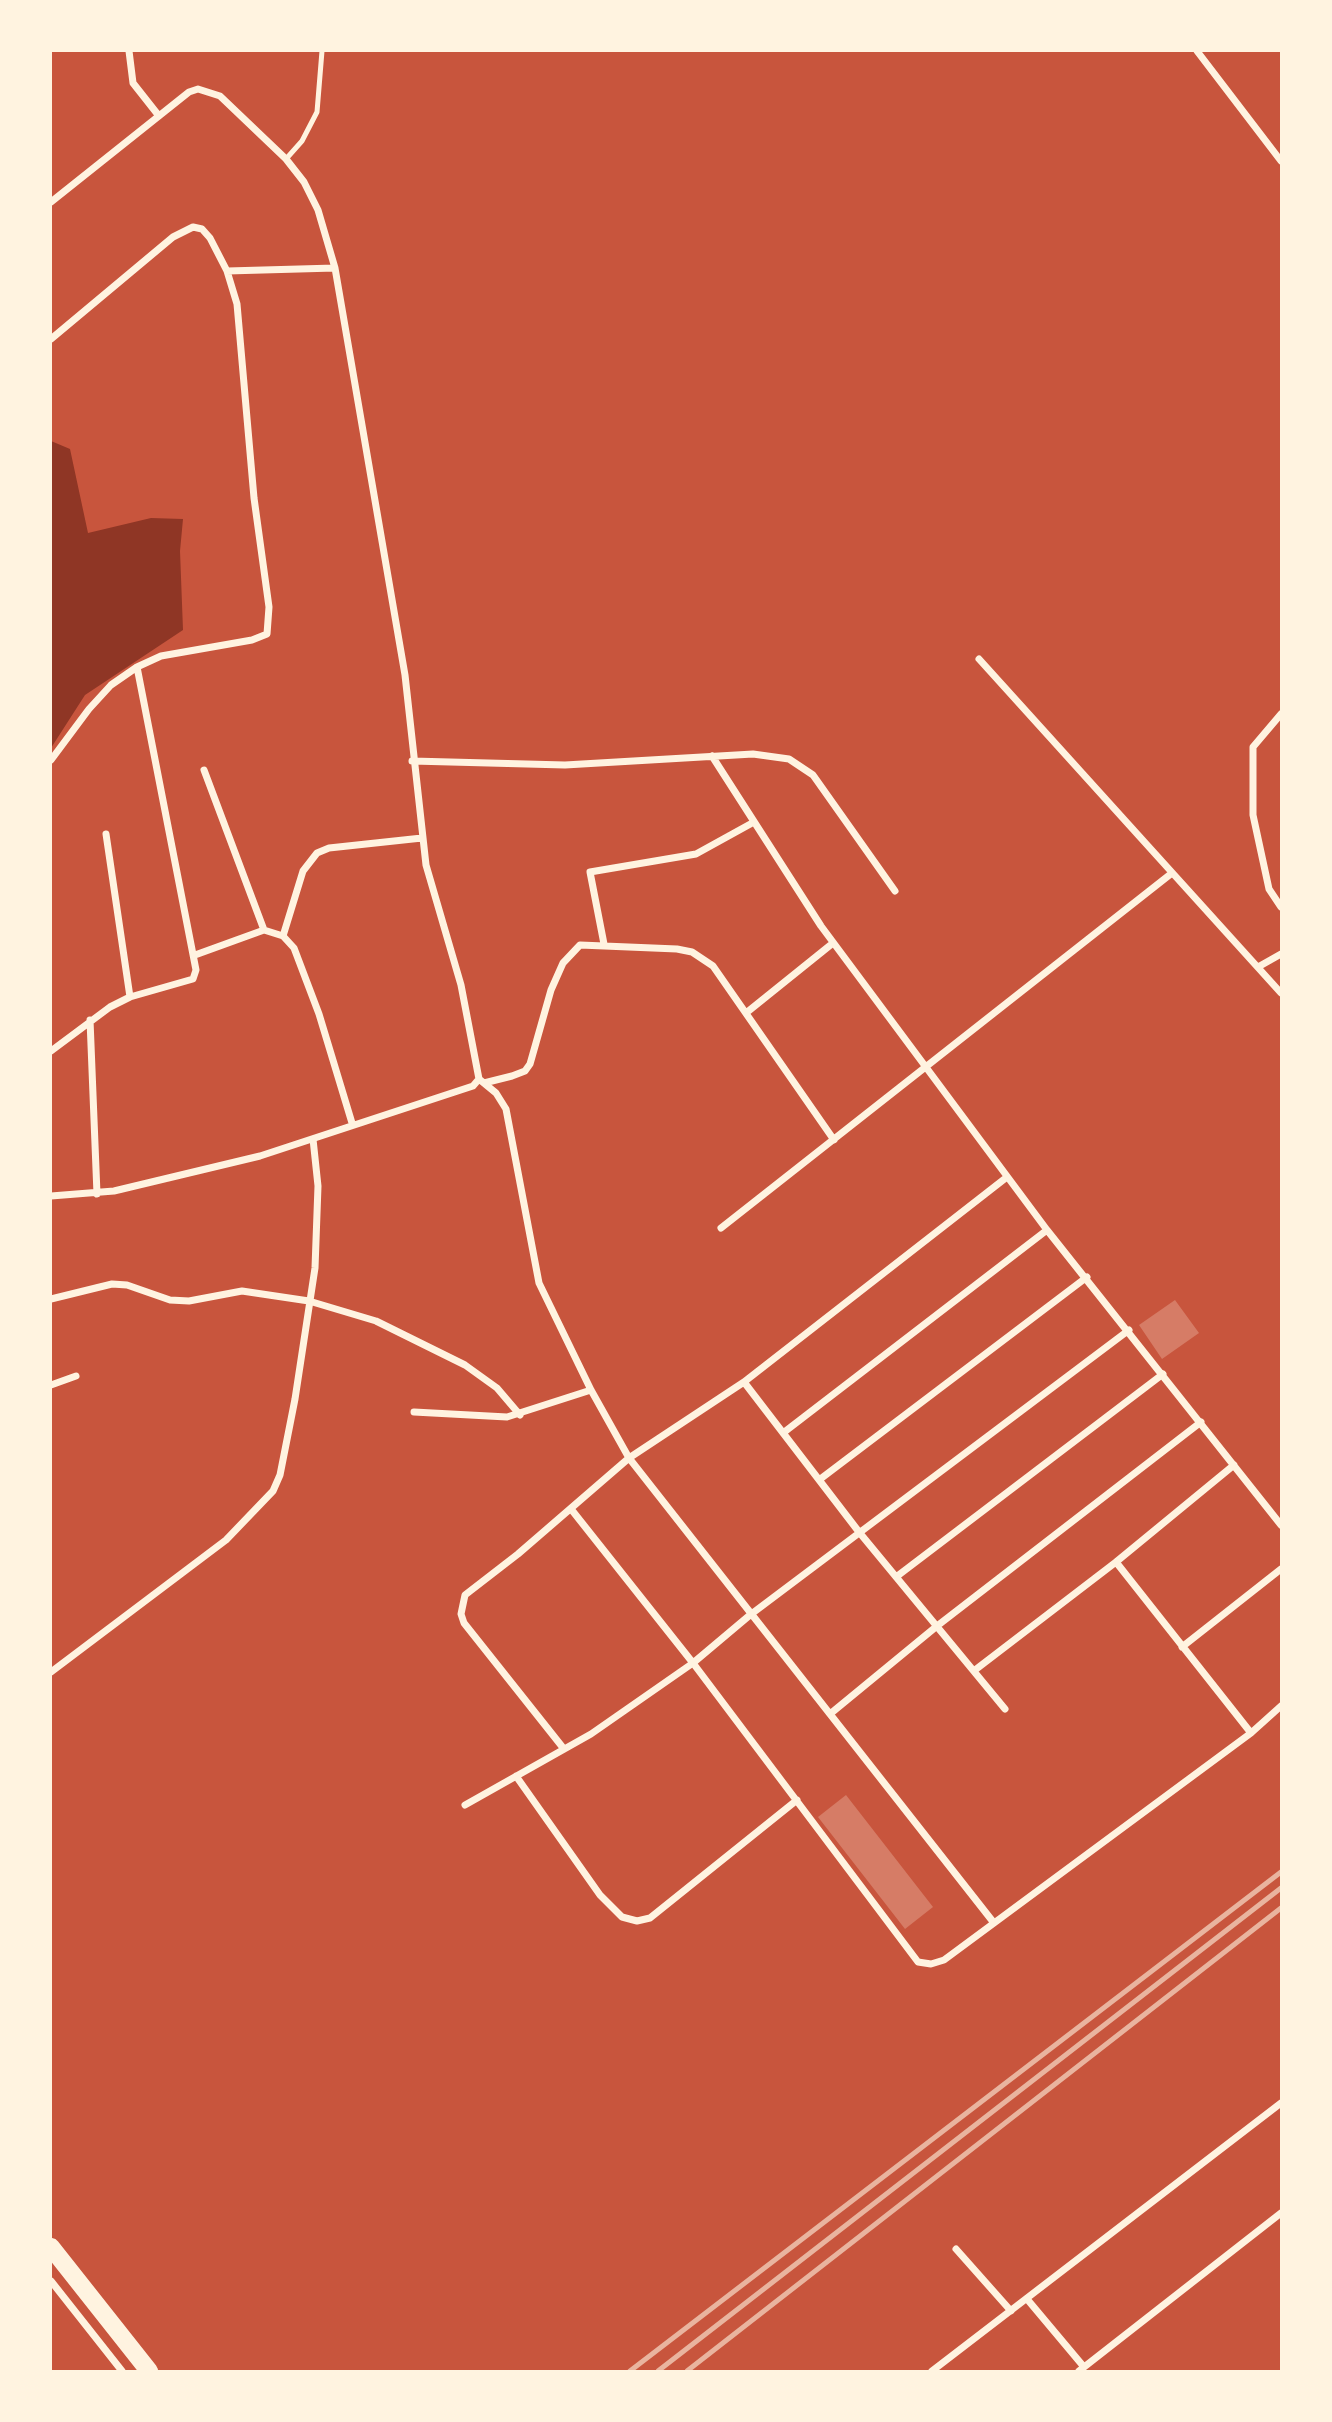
<!DOCTYPE html>
<html>
<head>
<meta charset="utf-8">
<style>
	body { margin:0 }
	#map { position:relative; width:1332px; height:2422px; overflow:hidden; background:#c8553d; font-family:Jost,sans-serif }
	canvas { display:block }
	.frame { position:absolute; inset:0; border:52px solid #fff3e0; pointer-events:none }
</style>
</head>
<body>
<div id="map">
<canvas width="1332" height="2422"></canvas>
<div class="frame"></div>
</div>
<script>
const g = document.querySelector('canvas').getContext('2d');
g.lineJoin = 'round';
function fillPath(path, color) {
  g.fillStyle = color;
  g.fill(path, 'evenodd');
}
function toPath(rows) {
  const path = new Path2D();
  for (const r of rows) {
    path.moveTo(r[0], r[1]);
    for (let i = 2; i < r.length; i += 2) path.lineTo(r[i], r[i + 1]);
  }
  return path;
}
function stroke(path, color, width, dash) {
  g.strokeStyle = color;
  g.lineWidth = width;
  g.lineCap = dash ? 'butt' : 'round';
  g.setLineDash(dash || []);
  g.stroke(path);
}
const water = toPath([
	[51,441,70,449,88,533,151,518,183,519,180,551,183,630,85,695,51,748]
]);
const building = toPath([
	[1175,1300,1199,1333,1162,1359,1139,1325],
	[846,1795,933,1907,905,1929,818,1817]
]);
const service = toPath([
	[286,159,302,141,317,112,322,51]
]);
const minor = toPath([
	[129,51,133,83,159,116],
	[1197,51,1281,161],
	[51,202,189,92,198,89,220,96,286,159,304,182,318,210,335,268,405,675,426,865,461,985,479,1079,473,1086,260,1156,114,1191,51,1196],
	[51,339,173,237,193,227,202,229,210,238,227,271,335,268],
	[979,659,1281,993],
	[1281,714,1253,747,1253,815,1269,889,1281,907],
	[712,756,821,926,1047,1230,1281,1525],
	[51,760,89,709,111,685,137,667,161,656,252,640,267,634,269,607,254,498,237,304,227,271],
	[412,761,565,765,753,754,789,759,813,775,895,891],
	[204,770,264,930],
	[106,834,130,997],
	[283,936,303,871,317,853,329,848,422,838],
	[604,944,590,872,696,854,754,822],
	[195,955,264,930,283,936,294,948,319,1014,352,1123],
	[1258,967,1281,954],
	[746,1013,833,943],
	[90,1020,97,1194],
	[51,1051,110,1007,130,997,193,979,196,970,137,667],
	[479,1079,496,1093,506,1109,539,1283,591,1390,629,1458,994,1923],
	[484,1083,512,1076,525,1071,530,1064,551,990,563,963,580,945,677,949,692,952,713,966,834,1140],
	[721,1228,1172,873],
	[51,1299,112,1284,127,1285,170,1300,189,1301,242,1291,309,1301,376,1321,465,1365,497,1388,520,1415],
	[744,1382,859,1532,1005,1709],
	[51,1385,76,1376],
	[414,1412,507,1417,591,1390],
	[783,1433,1047,1230],
	[819,1480,1087,1277],
	[571,1509,693,1663,918,1962,931,1964,944,1960,1251,1733,1281,1706],
	[1116,1562,1234,1465],
	[896,1577,1163,1374],
	[1182,1647,1281,1569],
	[975,1670,1116,1562,1251,1733],
	[51,1672,226,1540,273,1491,280,1475,295,1399,315,1268,318,1186,313,1139],
	[830,1714,937,1626,1201,1422],
	[564,1749,464,1623,461,1614,465,1595,518,1554,629,1458,744,1382,1007,1177],
	[516,1776,600,1895,622,1917,637,1921,650,1918,797,1800],
	[465,1805,591,1734,693,1663,750,1615,1129,1330],
	[956,2249,1011,2311],
	[51,2281,122,2371],
	[1027,2299,1084,2367],
	[932,2371,1281,2103],
	[1079,2371,1281,2213]
]);
const primary = toPath([
	[51,2247,149,2371]
]);
const rail = toPath([
	[630,2371,1281,1872],
	[658,2371,1281,1888],
	[687,2371,1281,1908]
]);
fillPath(water, '#8f3625');
fillPath(building, '#d67c66');
stroke(service, '#fff3e0', 5);
stroke(minor, '#fff3e0', 7);
stroke(primary, '#fff3e0', 18);
stroke(rail, '#e9b49f', 5);
</script>
</body>
</html>
